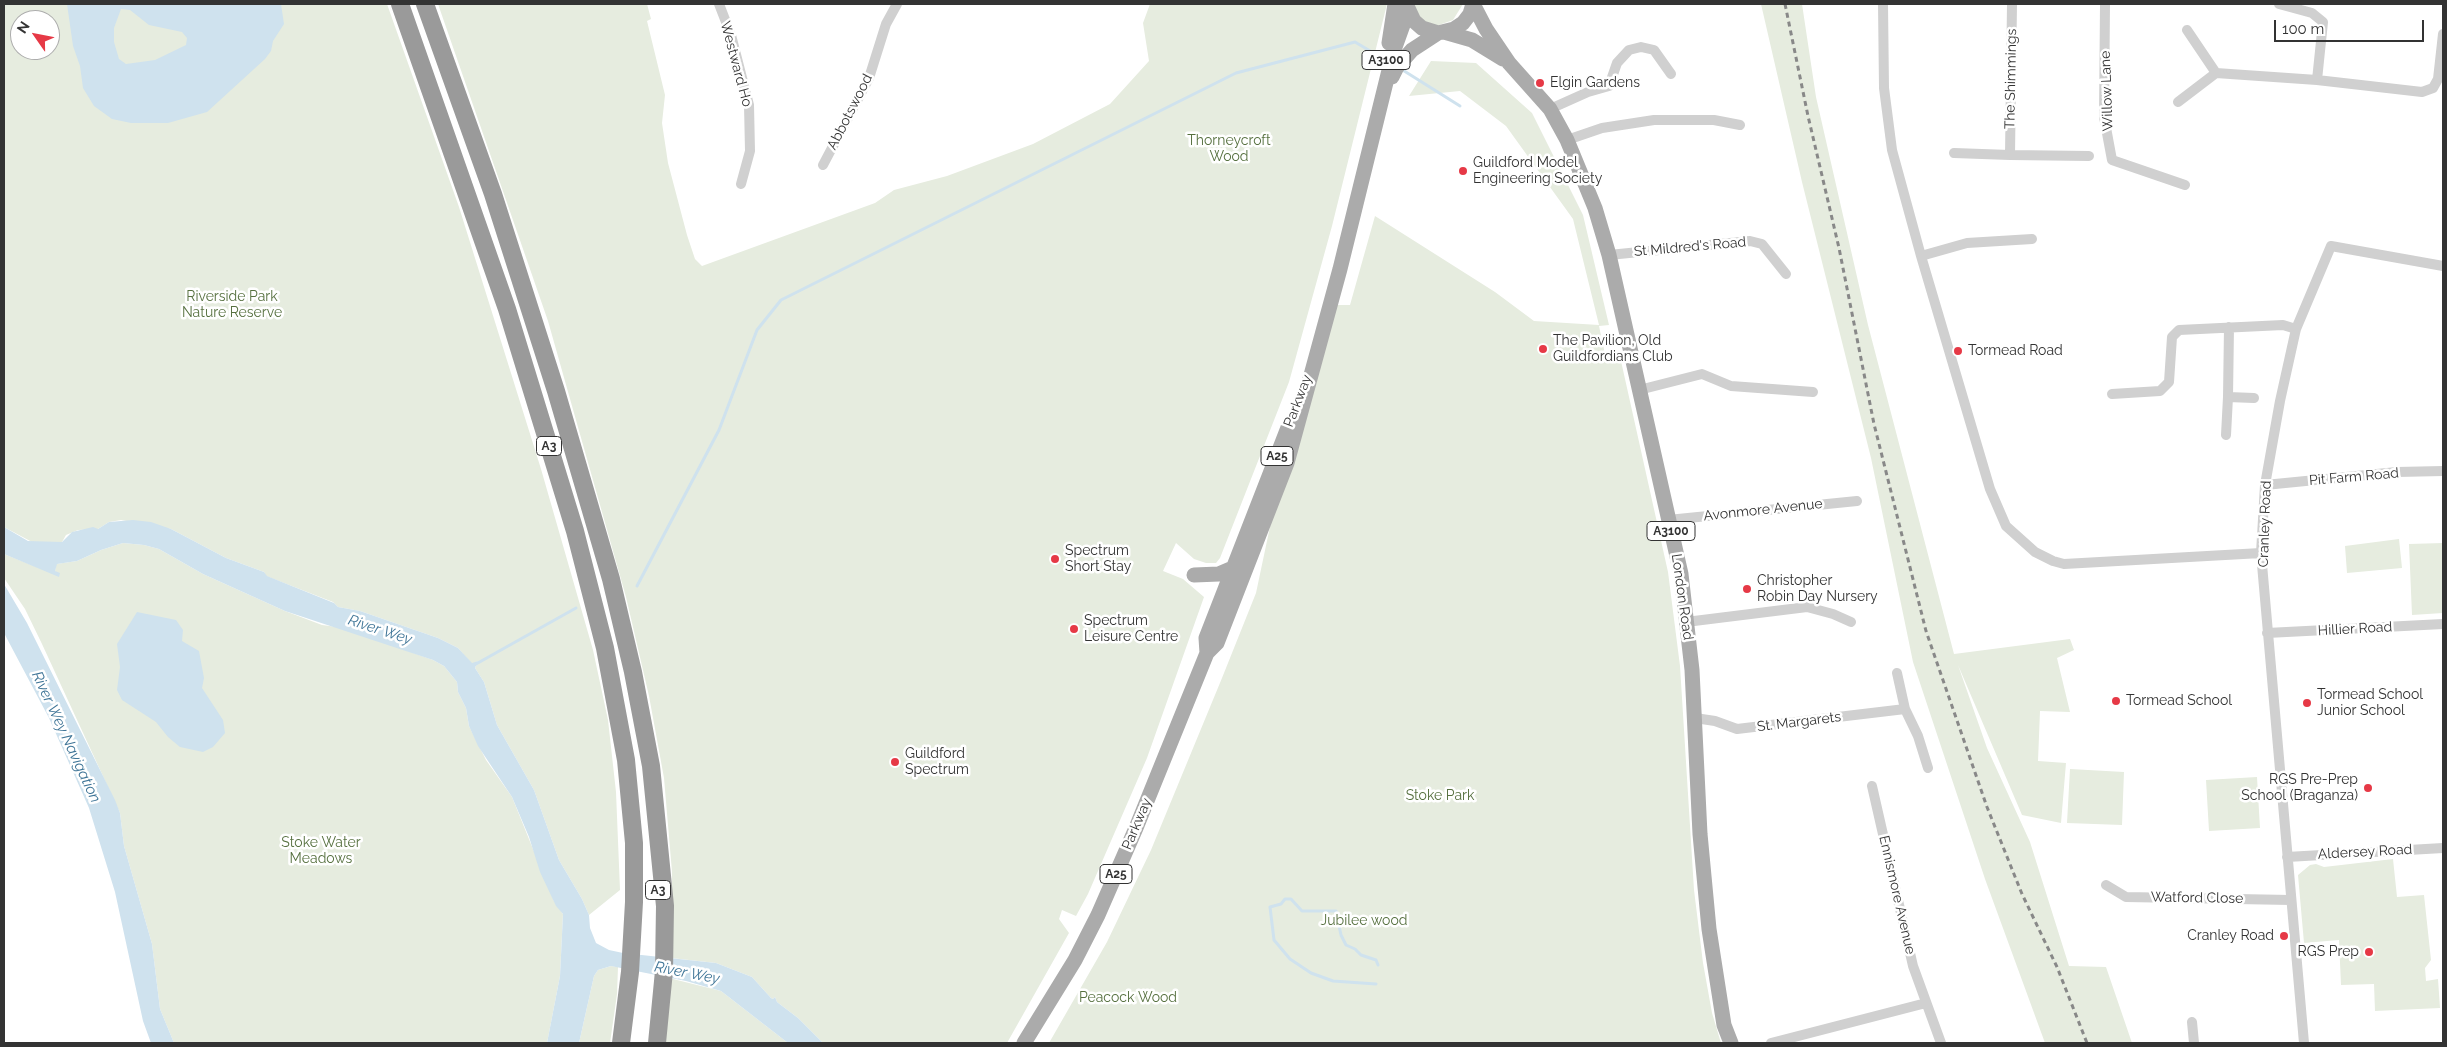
<!DOCTYPE html>
<html>
<head>
<meta charset="utf-8">
<style>
	body { margin:0 }
	#map { position:relative; width:2447px; height:1047px; overflow:hidden; background:#fff; font-family:Raleway,sans-serif }
	canvas { display:block }
	.frame { position:absolute; inset:0; border:5px solid #333; pointer-events:none }
	.north { position:absolute; left:10px; top:10px; width:50px; height:50px; box-sizing:border-box; background:#fff; border:1px solid #adadad; border-radius:50%; rotate:303deg; font-size:14px; font-weight:700; line-height:20px; text-align:center; color:#333 }
	.north::after { content:''; display:block; margin:auto; width:18px; height:22px; background:#e63946; clip-path:polygon(50% 0,100% 100%,50% 72%,0 100%) }
	.scale { position:absolute; left:2274px; top:20px; width:150px; height:22px; box-sizing:border-box; border:2px solid #333; border-top:0; padding-left:6px; font-size:15px; line-height:18px; white-space:nowrap; color:#333; -webkit-text-stroke:4px #fff; paint-order:stroke }
</style>
</head>
<body>
<div id="map">
<canvas width="2447" height="1047"></canvas>
<div class="frame"></div>
<div class="north">N</div>
<div class="scale">100 m</div>
</div>
<script>
const g = document.querySelector('canvas').getContext('2d');
g.lineJoin = 'round';
function fillPath(path, color) {
  g.fillStyle = color;
  g.fill(path, 'evenodd');
}
function toPath(rows) {
  const path = new Path2D();
  for (const r of rows) {
    path.moveTo(r[0], r[1]);
    for (let i = 2; i < r.length; i += 2) path.lineTo(r[i], r[i + 1]);
  }
  return path;
}
function stroke(path, color, width, dash) {
  g.strokeStyle = color;
  g.lineWidth = width;
  g.lineCap = dash ? 'butt' : 'round';
  g.setLineDash(dash || []);
  g.stroke(path);
}
function drawText(font, color, halo, rows, align = 'center') {
  g.font = font + ' Raleway,sans-serif';
  g.lineWidth = 5;
  g.setLineDash([]);
  g.textBaseline = 'middle';
  g.strokeStyle = halo;
  g.fillStyle = color;
  for (const [text, x, y, turn = 0] of rows) {
    g.save();
    g.translate(x, y);
    g.rotate((+turn || 0) * Math.PI / 180);
    g.textAlign = isNaN(turn) ? turn : align;
    if (halo) g.strokeText(text, 0, 0);
    g.fillText(text, 0, 0);
    g.restore();
  }
}
const green = toPath([
	[4,4,387,4,459,207,541,469,593,650,608,720,616,792,620,890,589,915,582,899,559,860,534,790,497,725,484,682,475,668,478,661,472,664,458,648,438,638,360,611,338,607,333,602,266,576,264,572,226,558,171,529,121,520,109,522,98,529,78,530,66,535,62,542,32,542,4,527],
	[20,20,50,20,50,50,20,50],
	[438,4,647,4,651,19,647,21,665,95,662,123,668,163,687,235,695,259,702,266,875,203,894,190,947,176,1033,144,1110,104,1149,61,1143,23,1150,4,1387,4,1332,226,1289,382,1220,558,1216,563,1206,563,1194,559,1176,543,1163,571,1183,579,1204,597,1147,758,1088,894,1076,916,1062,910,1059,919,1069,933,1007,1043,823,1043,798,1018,777,1002,775,997,773,999,771,998,752,977,716,963,671,958,672,872,664,778,649,696,626,597,548,321],
	[1410,4,1463,4,1453,20,1436,26,1423,23],
	[1761,4,1802,4,1816,97,1868,325,1954,654,2070,639,2074,650,2057,658,2070,712,2040,711,2038,761,2066,763,2061,823,2022,815,1958,665,1987,748,2030,842,2069,966,2106,967,2132,1043,2045,1043,1985,879,1913,662,1871,458,1802,182],
	[1431,61,1476,63,1532,113,1583,215,1609,325,1599,326,1605,354,1619,352,1668,572,1680,666,1694,890,1703,963,1712,1013,1721,1043,1049,1043,1107,942,1151,850,1222,678,1256,593,1275,503,1336,305,1350,305,1375,216,1495,292,1534,321,1599,325,1573,219,1506,126,1460,91,1409,96],
	[2399,539,2402,568,2347,573,2345,546],
	[123,543,144,545,159,549,203,574,285,611,322,625,337,627,368,637,433,660,444,666,457,682,458,692,466,708,469,726,486,760,512,797,554,901,563,914,560,976,547,1043,174,1043,160,1009,152,944,124,846,120,813,42,644,25,609,4,578,4,554,59,576,55,571,56,564,77,561,101,550],
	[2443,543,2443,613,2412,615,2409,544],
	[2070,769,2124,772,2122,825,2067,823],
	[2257,777,2260,828,2209,831,2206,780],
	[2393,859,2397,897,2424,895,2431,960,2425,968,2426,981,2438,979,2440,1008,2375,1011,2374,984,2341,985,2339,940,2304,943,2298,875,2310,865,2316,864,2324,867],
	[611,966,618,967,617,994,610,1043,579,1043,594,976,598,970],
	[669,978,721,991,788,1043,663,1043]
]);
const water = toPath([
	[67,4,281,4,284,24,273,41,271,51,265,59,207,112,168,123,131,123,112,119,94,106,83,88,80,66,73,46],
	[121,9,130,10,149,25,182,32,187,38,186,45,155,60,126,64,119,59,114,42,114,28],
	[133,520,151,522,171,529,226,558,264,572,267,576,334,603,338,607,360,611,438,638,458,648,472,663,478,661,475,668,484,682,497,725,534,790,559,860,582,899,589,915,590,928,596,943,609,950,623,953,716,963,752,977,771,998,773,999,775,997,777,1002,798,1018,823,1043,788,1043,721,991,686,981,611,966,598,970,594,976,579,1043,547,1043,560,976,563,914,556,906,540,872,529,837,512,797,478,746,469,726,466,708,458,692,457,682,444,666,433,660,285,611,203,574,159,549,144,545,123,543,101,550,77,561,57,564,55,571,60,573,59,577,4,554,4,527,28,541,62,542,72,532,93,527,98,529,109,522],
	[4,584,27,623,115,800,120,813,124,846,152,944,160,1009,174,1043,151,1043,143,1021,115,892,89,808,49,718,4,633],
	[137,612,176,620,183,630,182,641,199,651,204,678,202,688,223,720,225,733,213,747,203,752,180,747,168,737,156,722,122,700,117,690,120,667,117,644]
]);
const stream = toPath([
	[1401,69,1460,106],
	[637,586,719,430,757,330,781,300,1236,73,1355,42,1387,61],
	[476,664,576,608],
	[1376,984,1333,981,1311,973,1290,959,1274,940,1270,907,1281,904,1285,899,1291,899,1302,911,1336,911,1340,917,1338,921,1341,935,1346,945,1355,949,1361,955,1376,960,1378,965]
]);
const street = toPath([
	[719,4,731,35,749,105,750,151,741,184],
	[1883,4,1884,88,1892,150,1921,256,1990,489,2006,526,2035,552,2053,561,2064,564,2261,553],
	[2012,4,2010,155,2089,156],
	[2105,4,2104,117,2112,160,2185,185],
	[2279,4,2312,13,2323,22,2317,80],
	[2187,30,2216,73,2317,80,2422,92,2433,88,2438,79,2443,34],
	[2178,102,2216,73],
	[1550,109,1588,92,1609,86,1617,63,1629,50,1641,47,1654,50,1671,74],
	[1567,140,1602,128,1654,120,1714,120,1740,125],
	[1954,153,2010,155],
	[823,165,869,78,886,24,897,4],
	[1609,255,1750,241,1762,244,1786,274],
	[1921,256,1967,243,2032,239],
	[2229,327,2228,397,2254,398],
	[1639,390,1702,374,1731,386,1813,392],
	[2112,394,2160,391,2169,382,2172,337,2179,330,2283,325,2296,329],
	[2226,435,2228,397],
	[2265,485,2397,472,2443,471],
	[1668,520,1857,501],
	[1686,622,1807,607,1833,614,1851,622],
	[2267,633,2443,624],
	[1897,673,1905,709],
	[1695,718,1715,721,1737,729,1905,709,1918,736,1928,768],
	[1872,786,1913,966,1941,1043],
	[2287,857,2443,848],
	[2106,885,2126,897,2291,900],
	[2192,1022,2194,1043],
	[1771,1043,1926,1003],
	[2304,1043,2261,553,2265,485,2280,401,2296,329,2331,246,2443,266]
]);
const primary = toPath([
	[1406,4,1414,21,1422,28,1438,33,1454,29,1463,23,1470,14,1473,4],
	[1473,4,1486,29,1509,63,1550,109,1567,140,1595,208,1609,255,1681,574,1692,670,1700,834,1709,929,1724,1025,1731,1043],
	[1444,32,1472,40,1503,59],
	[1389,43,1395,4],
	[1392,77,1397,67,1412,50,1438,33],
	[1194,575,1219,574,1233,568],
	[1207,653,1206,638,1289,425],
	[1024,1043,1075,960,1098,915,1136,828,1207,653,1217,643,1287,463,1340,269,1394,50,1408,11]
]);
const highway = toPath([
	[400,4,507,309,575,531,605,648,626,760,634,843,634,902,630,972,621,1043],
	[425,4,493,194,556,391,611,579,633,672,651,766,665,906,664,971,657,1043]
]);
const rail = toPath([
	[1785,4,1808,116,1839,248,1874,424,1926,631,1987,807,2022,894,2057,967,2087,1043]
]);
const markers = [
	[1540,83,5,"#e63946"],
	[1463,171,5,"#e63946"],
	[1543,349,5,"#e63946"],
	[1958,351,5,"#e63946"],
	[1055,559,5,"#e63946"],
	[1747,589,5,"#e63946"],
	[1074,629,5,"#e63946"],
	[2116,701,5,"#e63946"],
	[2307,703,5,"#e63946"],
	[895,762,5,"#e63946"],
	[2368,788,5,"#e63946"],
	[2284,936,5,"#e63946"],
	[2369,952,5,"#e63946"]
];
const shields = [
	[1386,60,48],
	[549,446,25],
	[1277,456,32],
	[1671,531,48],
	[1116,874,32],
	[658,890,25]
];
const shieldNames = [
	["A3100",1386,60],
	["A3",549,446],
	["A25",1277,456],
	["A3100",1671,531],
	["A25",1116,874],
	["A3",658,890]
];
const streetNames = [
	["Westward Ho",736,64,75],
	["The Shimmings",2011,79,-89],
	["Willow Lane",2107,91,-92],
	["Abbotswood",850,112,-63],
	["St Mildred's Road",1690,247,-5],
	["Parkway",1298,401,-69],
	["Pit Farm Road",2354,477,-5],
	["Avonmore Avenue",1763,510,-6],
	["Cranley Road",2265,524,-88],
	["London Road",1682,597,82],
	["Hillier Road",2355,629,-3],
	["St. Margarets",1799,722,-7],
	["Parkway",1137,824,-67],
	["Aldersey Road",2365,852,-3],
	["Ennismore Avenue",1897,895,77],
	["Watford Close",2197,898,1]
];
const poiNames = [
	["Elgin Gardens",1550,83],
	["Guildford Model",1473,163],
	["Engineering Society",1473,179],
	["The Pavilion, Old",1553,341],
	["Guildfordians Club",1553,357],
	["Tormead Road",1968,351],
	["Spectrum",1065,551],
	["Short Stay",1065,567],
	["Christopher",1757,581],
	["Robin Day Nursery",1757,597],
	["Spectrum",1084,621],
	["Leisure Centre",1084,637],
	["Tormead School",2317,695],
	["Junior School",2317,711],
	["Tormead School",2126,701],
	["Guildford",905,754],
	["Spectrum",905,770],
	["RGS Pre-Prep",2358,780,"right"],
	["School (Braganza)",2358,796,"right"],
	["Cranley Road",2274,936,"right"],
	["RGS Prep",2359,952,"right"]
];
const parkNames = [
	["Thorneycroft",1229,141],
	["Wood",1229,157],
	["Riverside Park",232,297],
	["Nature Reserve",232,313],
	["Stoke Park",1440,796],
	["Stoke Water",321,843],
	["Meadows",321,859],
	["Jubilee wood",1364,921],
	["Peacock Wood",1128,998]
];
const waterNames = [
	["River Wey",380,630,18],
	["River Wey Navigation",66,737,65],
	["River Wey",687,973,11]
];
fillPath(green, '#e6ecdf');
fillPath(water, '#cfe2ee');
stroke(stream, '#cfe2ee', 3);
stroke(street, '#d0d0d0', 10);
stroke(primary, '#ababab', 15);
stroke(highway, '#9a9a9a', 18);
stroke(rail, '#888', 3, [5, 4]);
for (const [x, y, r, color] of markers) {
  const dot = new Path2D();
  dot.arc(x, y, r, 0, 2 * Math.PI);
  g.fillStyle = color;
  g.fill(dot);
  stroke(dot, '#fff', 2);
}
for (const [x, y, w] of shields) {
  const box = new Path2D();
  box.roundRect(x - w / 2, y - 9.5, w, 19, 4);
  g.fillStyle = '#fff';
  g.fill(box);
  stroke(box, '#333', 1);
}
drawText('bold 12px', '#333', null, shieldNames);
drawText('14px', '#333', '#fff', streetNames);
drawText('14px', '#333', '#fff', poiNames, 'left');
drawText('14px', '#56703f', '#fff', parkNames);
drawText('italic 15px', '#3f7597', '#fff', waterNames);
</script>
</body>
</html>
